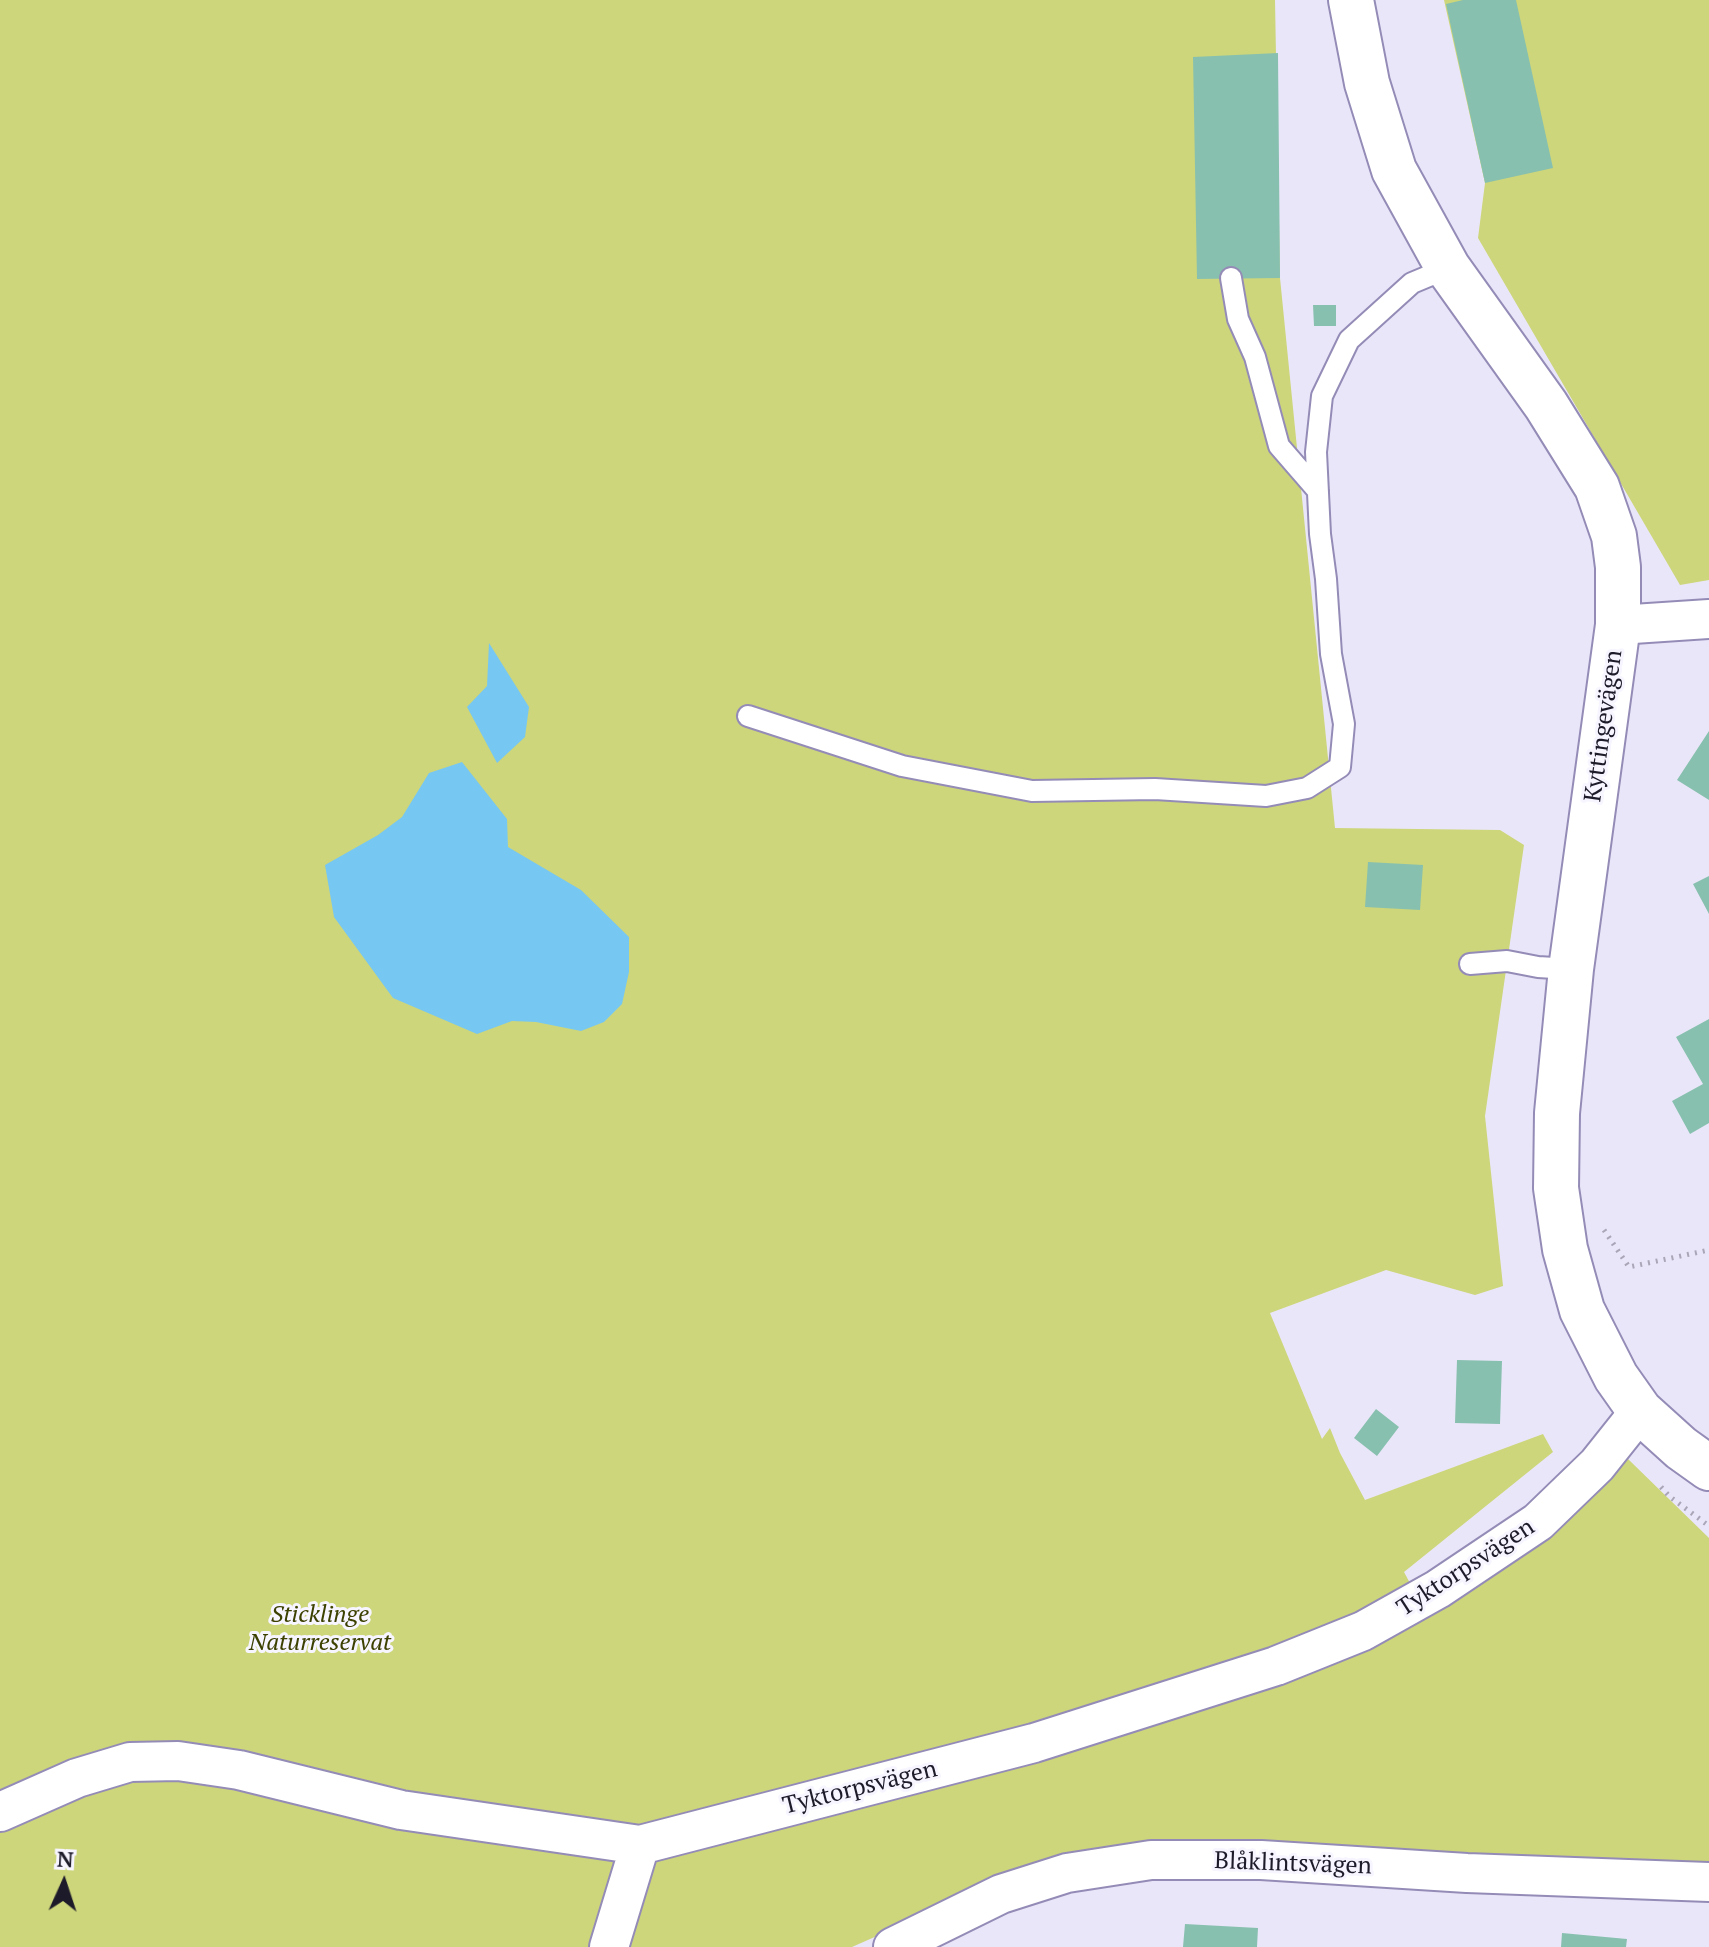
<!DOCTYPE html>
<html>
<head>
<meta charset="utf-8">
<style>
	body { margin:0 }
	#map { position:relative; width:1709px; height:1947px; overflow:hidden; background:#eae6f9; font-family:"PT Serif",serif }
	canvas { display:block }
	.north { position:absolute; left:24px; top:1843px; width:80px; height:80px; -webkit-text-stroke:6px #f7f5ff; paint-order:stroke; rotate:3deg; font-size:22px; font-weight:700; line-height:32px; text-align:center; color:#1d1a2a }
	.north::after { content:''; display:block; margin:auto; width:28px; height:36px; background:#1d1a2a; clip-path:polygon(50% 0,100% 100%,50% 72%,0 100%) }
</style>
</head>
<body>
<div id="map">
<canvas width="1709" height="1947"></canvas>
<div class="north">N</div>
</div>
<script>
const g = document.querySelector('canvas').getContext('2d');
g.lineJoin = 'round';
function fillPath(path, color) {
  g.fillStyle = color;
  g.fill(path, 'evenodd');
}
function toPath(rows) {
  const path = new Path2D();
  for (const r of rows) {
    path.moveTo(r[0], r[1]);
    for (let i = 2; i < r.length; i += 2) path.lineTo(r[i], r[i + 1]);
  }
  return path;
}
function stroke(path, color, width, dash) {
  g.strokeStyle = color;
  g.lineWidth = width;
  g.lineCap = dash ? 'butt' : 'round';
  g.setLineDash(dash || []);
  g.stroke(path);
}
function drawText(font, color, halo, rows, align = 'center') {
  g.font = font + ' "PT Serif",serif';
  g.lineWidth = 6;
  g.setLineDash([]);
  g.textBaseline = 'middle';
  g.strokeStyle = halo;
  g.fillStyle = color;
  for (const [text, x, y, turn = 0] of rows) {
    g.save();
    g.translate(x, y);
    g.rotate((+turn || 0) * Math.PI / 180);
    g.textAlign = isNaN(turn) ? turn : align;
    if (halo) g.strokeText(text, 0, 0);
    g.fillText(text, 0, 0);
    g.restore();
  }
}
const green = toPath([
	[0,0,1275,0,1280,278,1335,828,1500,830,1524,845,1485,1116,1503,1286,1475,1295,1386,1270,1270,1313,1322,1439,1330,1428,1340,1453,1365,1500,1543,1434,1553,1452,1404,1572,1411,1585,1612,1465,1628,1459,1709,1538,1709,1865,1033,1867,852,1947,0,1947],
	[1444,0,1709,0,1709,580,1680,585,1478,238,1485,183]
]);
const water = toPath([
	[489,643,529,707,525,737,497,763,467,707,487,686],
	[462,762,507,819,508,847,581,890,629,937,629,972,622,1004,604,1022,581,1031,536,1022,512,1021,477,1034,393,998,334,917,325,865,378,835,402,817,429,773]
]);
const building = toPath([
	[1463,0,1516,0,1553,168,1485,183,1446,4],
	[1278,53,1280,278,1197,279,1193,57],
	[1313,305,1336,305,1336,326,1314,326],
	[1709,731,1709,800,1677,780],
	[1368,862,1423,865,1420,910,1365,907],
	[1709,876,1709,914,1693,884],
	[1709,1019,1709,1123,1690,1134,1672,1101,1703,1084,1676,1037],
	[1457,1360,1502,1361,1500,1424,1455,1423],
	[1376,1409,1399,1427,1377,1456,1354,1438],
	[1185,1924,1258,1928,1257,1947,1183,1947],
	[1562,1933,1627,1939,1626,1947,1561,1947]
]);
const path = toPath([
	[1604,1230,1629,1267,1709,1250],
	[1661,1487,1669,1496,1709,1526]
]);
const service = toPath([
	[1231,278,1238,319,1255,357,1279,446,1318,491],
	[748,716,902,766,1032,791,1155,789,1266,796,1307,788,1340,767,1344,724,1331,654,1326,579,1320,534,1316,452,1322,396,1349,340,1412,283,1448,268],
	[1470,964,1507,961,1538,967,1571,969]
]);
const minor = toPath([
	[1618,625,1709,619],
	[0,1812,77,1778,130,1762,178,1761,239,1770,401,1810,640,1845,1034,1743,1276,1666,1363,1631,1438,1589,1538,1522,1597,1465,1640,1411],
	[609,1947,640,1845],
	[893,1947,1001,1894,1067,1873,1151,1860,1261,1860,1467,1873,1709,1882]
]);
const tertiary = toPath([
	[1351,0,1367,83,1394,170,1448,268,1546,405,1597,487,1614,536,1618,567,1618,625,1571,969,1557,1113,1556,1188,1565,1249,1582,1310,1616,1377,1640,1411,1681,1448,1709,1468]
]);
const streetNames = [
	["Kyttingevägen",1604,726,-82],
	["Tyktorpsvägen",1466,1568,-33],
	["Tyktorpsvägen",860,1788,-14],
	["Blåklintsvägen",1293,1864,2]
];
const parkNames = [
	["Sticklinge",320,1615],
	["Naturreservat",320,1643]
];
fillPath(green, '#cdd67a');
fillPath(water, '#77c7f3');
fillPath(building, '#88c0af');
stroke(service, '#948cb7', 24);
stroke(minor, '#948cb7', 42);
stroke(tertiary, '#948cb7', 48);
stroke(path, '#aaa6b8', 5, [2, 6]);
stroke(service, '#fff', 20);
stroke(minor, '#fff', 38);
stroke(tertiary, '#fff', 44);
drawText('24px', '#1d1a2a', '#f7f5ff', streetNames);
drawText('italic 24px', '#3c4000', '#f7f5ff', parkNames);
</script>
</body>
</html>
